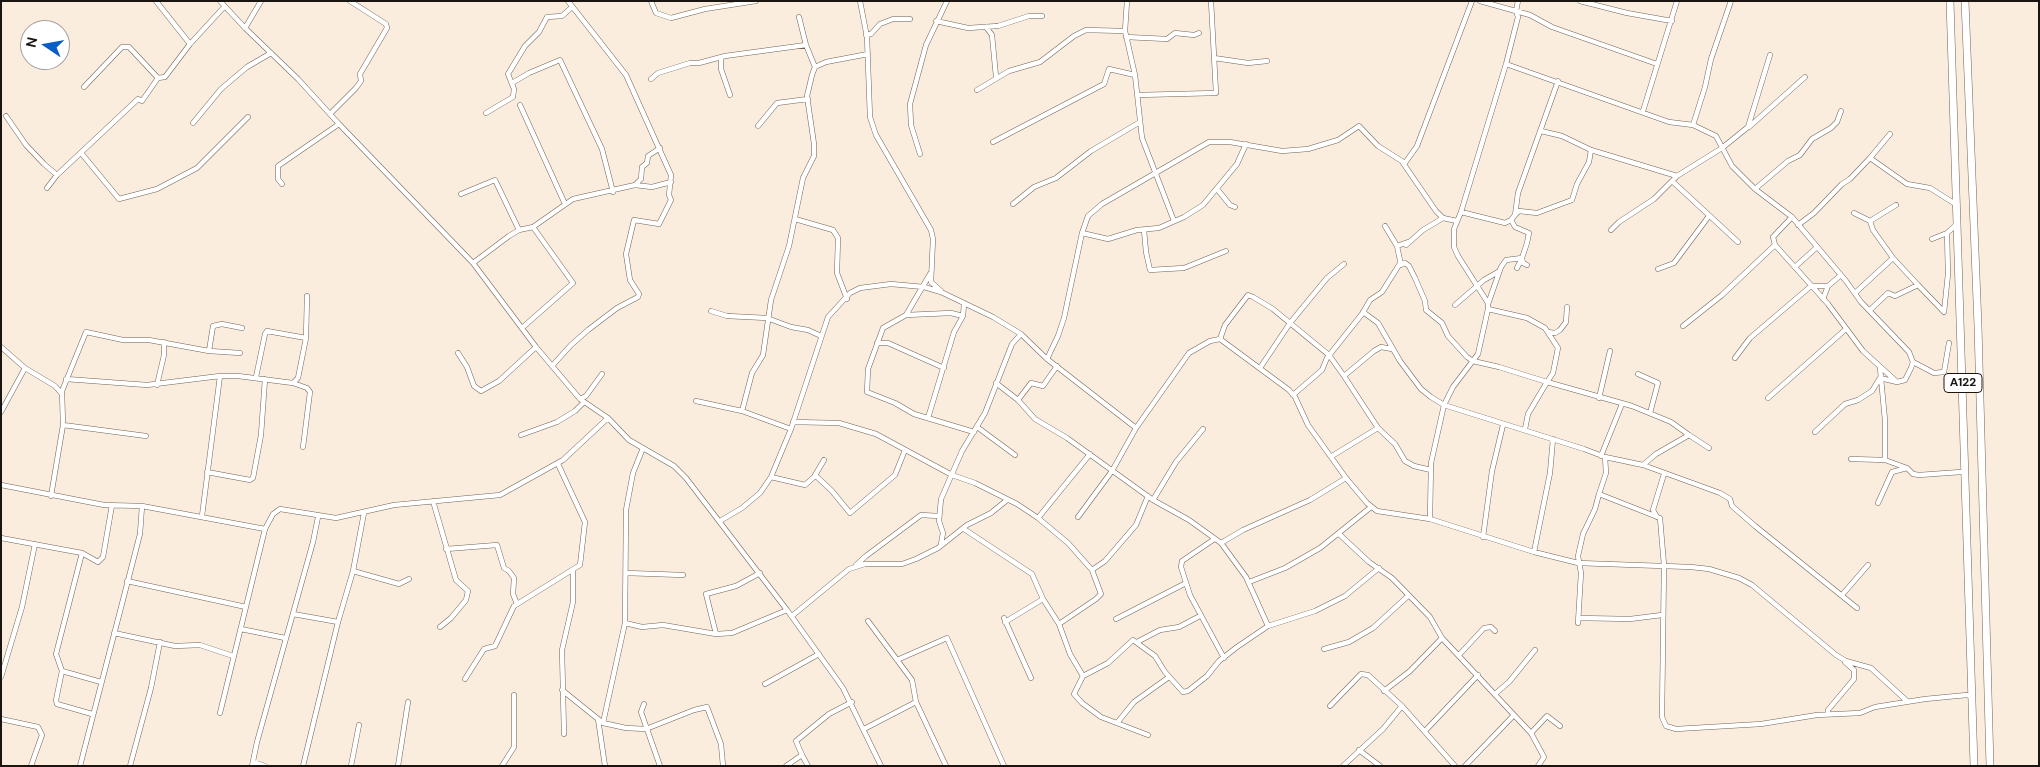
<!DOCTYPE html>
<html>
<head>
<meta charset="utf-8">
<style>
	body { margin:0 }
	#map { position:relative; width:2040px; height:767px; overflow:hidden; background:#fbedde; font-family:"DM Sans",sans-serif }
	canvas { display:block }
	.frame { position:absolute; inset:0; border:2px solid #1a1510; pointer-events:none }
	.north { position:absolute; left:20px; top:20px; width:50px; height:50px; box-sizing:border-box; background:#fff; border:1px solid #a3a19f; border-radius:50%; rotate:282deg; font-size:14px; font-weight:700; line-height:20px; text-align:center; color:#1a1510 }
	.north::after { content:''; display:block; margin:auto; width:18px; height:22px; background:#095dc7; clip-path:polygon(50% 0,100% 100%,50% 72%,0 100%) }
</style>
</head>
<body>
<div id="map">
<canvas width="2040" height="767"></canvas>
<div class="frame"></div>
<div class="north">N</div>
</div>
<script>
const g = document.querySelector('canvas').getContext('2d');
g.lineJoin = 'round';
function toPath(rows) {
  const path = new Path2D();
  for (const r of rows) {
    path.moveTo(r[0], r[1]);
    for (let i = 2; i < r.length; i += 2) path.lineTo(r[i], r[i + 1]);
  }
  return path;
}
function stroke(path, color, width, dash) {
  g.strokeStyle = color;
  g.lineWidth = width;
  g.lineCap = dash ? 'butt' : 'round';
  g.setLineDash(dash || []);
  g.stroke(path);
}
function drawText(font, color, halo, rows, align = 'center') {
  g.font = font + ' "DM Sans",sans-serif';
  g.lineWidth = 4;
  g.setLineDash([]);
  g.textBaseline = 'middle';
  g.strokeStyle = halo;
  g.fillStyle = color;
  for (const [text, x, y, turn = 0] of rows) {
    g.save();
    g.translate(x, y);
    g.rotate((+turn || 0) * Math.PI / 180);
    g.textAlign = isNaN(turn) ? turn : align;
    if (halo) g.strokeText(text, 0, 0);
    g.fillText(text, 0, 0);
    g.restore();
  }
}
const minor = toPath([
	[156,1,190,44],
	[220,1,245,28,298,79,339,124,473,263,536,347,580,399,608,418,629,440,674,466,686,478,787,610,843,688,881,766],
	[651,1,656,13,671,18,705,9,756,1],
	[860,1,867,37,870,117,876,135,931,230,933,239,931,282,941,291],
	[1127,1,1125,31,1135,75,1142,138,1174,221],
	[1480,1,1530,15,1552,27,1657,64],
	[1580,1,1627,13,1672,21],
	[799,17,806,45,815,67,826,62,868,54],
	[936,21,968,28,998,26,1029,16,1042,16],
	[986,27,992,35,996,77],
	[245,28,261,1],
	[866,35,871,34,880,24,893,19,910,19],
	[1126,37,1167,39,1175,33,1194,35,1199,33],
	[721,57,721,69,730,95],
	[1214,58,1248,63,1267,61],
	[1506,64,1669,122,1693,125,1716,136,1732,166,1755,189,1792,217,1846,281,1861,302,1909,352,1913,362,1911,368,1905,380,1897,382],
	[651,79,658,73,690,63,699,63,725,56,806,45],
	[512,83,529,73,560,60,602,149,613,192],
	[84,87,122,47,129,47,158,78],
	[977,90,1009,71,1040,62,1074,36,1086,30,1125,31],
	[1138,95,1216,93,1211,1],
	[520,105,565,204],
	[1643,111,1677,1],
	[486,113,513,97,514,89,508,74,525,46,539,32,547,17,562,16,571,8],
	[330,114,356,88,361,81,360,74,387,28,386,24,350,1],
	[6,116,26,145,44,164,57,175,138,99,142,101,158,78,165,77,190,44,224,7],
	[193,123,221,89,247,67,271,53],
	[1693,125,1705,87,1711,59,1731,1],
	[758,126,777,103,808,99],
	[1749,127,1805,77],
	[1541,131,1562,136,1591,150],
	[993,142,1104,84,1109,69,1135,75],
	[82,154,119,199,157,189,197,168,248,117],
	[920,154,911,125,910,104,926,45,947,1],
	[1870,158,1890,134],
	[1403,163,1436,211,1443,218,1457,221],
	[1672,181,1738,242],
	[282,184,278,179,278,166,339,124],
	[635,185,652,187,671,182],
	[47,188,57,175],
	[1217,189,1230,205,1235,207],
	[1755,189,1788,161,1800,155,1812,139,1831,128,1837,122,1841,111],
	[461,194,495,180,519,230],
	[1013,204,1034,187,1056,178,1091,151,1140,122],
	[1461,212,1505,223,1511,220,1515,215,1518,193,1558,81],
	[1854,213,1870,221,1873,230,1893,258],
	[1515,215,1519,211,1537,213,1572,200,1577,184,1589,162,1591,150,1677,176,1722,148,1748,127,1770,55],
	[1792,217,1773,237,1775,245,1828,304,1863,351,1897,382,1880,378,1872,391,1858,400,1845,404,1815,432],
	[795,219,833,230,838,238,837,273,847,299],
	[1870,221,1896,205],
	[1798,225,1814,213,1842,184,1850,179,1870,158,1907,184,1930,188,1957,205],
	[1385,226,1397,246,1408,242],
	[1144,230,1146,252,1150,270,1184,268,1226,251],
	[1611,230,1619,222,1654,199,1677,176],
	[1082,233,1108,239,1137,230,1159,228,1184,217,1203,205,1237,164,1246,144],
	[1932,239,1947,233],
	[1406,245,1423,230,1443,218],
	[1397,246,1401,265],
	[473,263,509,236,519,230,533,227,573,199,635,185,641,179,642,167,647,163,648,156,660,148],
	[1796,266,1816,248],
	[1517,268,1522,258,1523,263,1527,265],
	[1658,269,1674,263,1709,216],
	[930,274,906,315,883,328,868,369,867,392,895,403,914,414,974,432],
	[1918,285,1944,312,1948,274,1947,233,1955,226,1958,226],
	[1855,293,1893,258,1918,285,1895,296,1888,293,1870,310],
	[1823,299,1828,286,1841,275],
	[1488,304,1501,267,1506,260,1522,258,1527,243,1529,233,1515,227,1511,220],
	[1455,305,1484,280,1498,272],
	[1488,309,1527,318,1545,328,1558,348,1553,373,1547,382,1632,406,1671,422,1689,435,1656,454,1643,465],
	[711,311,727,316,767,318,791,327,808,330,821,336],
	[1363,312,1378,323,1400,361,1421,389,1431,397,1444,405,1584,449,1605,457,1606,473,1599,494,1660,518,1664,565,1662,717,1666,726,1676,729,1761,724,1817,715,1860,713,1875,707,1925,699,1967,695,1972,697],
	[906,315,951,313,963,316],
	[1683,326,1722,295,1775,245],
	[522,328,573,283,533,227],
	[1548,332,1555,333,1560,330,1566,322,1567,307],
	[877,343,888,343,944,368],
	[1,347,25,368,55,386,62,394],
	[209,351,213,326,222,324,242,328],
	[458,353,467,367,474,386,481,391,499,381,536,347],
	[1735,358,1750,338,1811,286,1828,286],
	[1047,359,1058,336,1064,318,1082,233,1088,216,1102,204,1209,142,1230,142,1282,151,1308,149,1338,140,1359,126,1378,146,1405,163,1417,146,1472,1],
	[1913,362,1934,373,1944,372,1949,343],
	[552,366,571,345,588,330,617,308,638,297,639,294,630,280,626,254,634,220,659,224,671,200,669,195,671,175,626,75,568,1],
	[1260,368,1290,323,1327,278,1344,264],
	[1880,368,1885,420,1885,460],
	[1638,374,1658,383,1650,413],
	[1344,376,1329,355,1273,309,1253,297,1248,295,1225,325,1220,339,1289,390,1295,397,1308,425,1346,478],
	[256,377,265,334,267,331,306,338],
	[66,379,147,385,220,376,238,376,293,383],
	[996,383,1018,400,1035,419,1067,438,1153,500,1189,520,1221,543,1246,577,1268,626],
	[157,385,164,355,164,342],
	[1293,395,1322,370,1327,358,1362,314,1370,300,1382,292,1399,265,1405,263,1409,266,1415,278,1425,301,1426,310,1442,323,1448,336,1467,357,1473,361,1499,367,1547,382,1528,414,1525,429],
	[1599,398,1610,351],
	[1768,398,1846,329],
	[580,399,586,396,602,374],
	[1018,400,1031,383,1043,386,1057,366],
	[696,401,742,411,791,429],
	[742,411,752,373,763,355,771,300,789,246,803,178,814,156,814,144,807,96,812,75,815,67],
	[1,412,25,368],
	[928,418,954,332,963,316,964,304],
	[793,422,839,423,876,434,952,475,975,483,1017,504,1038,518,1068,543,1092,570,1101,594,1096,599,1059,624],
	[63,425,146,436],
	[977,427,1015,455],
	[1378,428,1395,444,1405,461,1414,466,1431,470],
	[521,435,557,422,575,411,584,402],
	[1689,435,1709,448],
	[303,447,310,392,307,388,293,383,298,378,306,338,307,296],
	[643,448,633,473,626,510,625,623,642,627,663,625,716,634,732,633,787,610],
	[1332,456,1378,428,1344,376,1374,351,1381,347,1392,349],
	[1601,456,1622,404],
	[1605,457,1643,465,1720,493,1730,499,1732,506,1755,526,1857,608],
	[1851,459,1885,460,1907,468,1913,474,1919,475,1961,472],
	[207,472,250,480,253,478,261,435,265,379],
	[815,475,832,491,850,513,895,475,905,450],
	[771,477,805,485,814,477,824,460],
	[1,485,104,505,142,506,265,529,273,514,280,509,336,518,394,505,500,495,563,460,608,418],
	[51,496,63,425,62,391,86,332,123,340,149,340,209,351,240,353],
	[1153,500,1176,462,1203,429],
	[433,501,456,580,468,591,466,600,451,618,440,627],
	[1878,503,1892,472,1907,468],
	[202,516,220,376],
	[1078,517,1112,471,1136,428,1189,353,1210,341,1220,339],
	[1657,517,1653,510,1664,474],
	[1038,518,1090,454],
	[1430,519,1431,463,1444,405,1453,387,1478,354,1488,309,1488,303,1458,256,1454,247,1454,229,1461,212,1506,64,1518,17,1516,11,1518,1],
	[720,521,742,508,760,493,771,477,791,429,828,317,850,293,860,288,891,284,924,287,941,292,993,317,1021,334,1047,359,1136,428],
	[964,529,1032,574,1043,599,1059,624,1070,654,1083,676,1108,663,1133,640,1155,656,1165,672,1183,692,1188,691,1207,676,1219,661,1237,647,1268,626,1315,611,1345,596,1379,568],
	[1339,534,1369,562,1392,578,1430,617,1442,638,1410,671,1384,691],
	[1483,537,1492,471,1503,425],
	[1,538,82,553,98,562,103,557,112,505],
	[1213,540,1182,561,1181,567,1190,595,1224,658],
	[1221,543,1243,530,1310,500,1346,478,1367,503,1377,511,1430,519,1534,552,1550,473,1553,439],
	[941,544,943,533,939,521,941,499,962,451,985,413,1012,344,1021,334],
	[446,549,497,545,504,568,509,571,514,578,513,594,517,604],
	[1534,552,1578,563,1691,567,1709,569,1739,578,1752,585,1836,655,1846,661,1871,668,1908,702],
	[82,553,56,654,62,671,56,700,57,704,92,714],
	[856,565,866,556,921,515,939,516],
	[1092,570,1105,561,1136,525,1148,496],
	[353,571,399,584,409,579],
	[626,573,683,575],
	[127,581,246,607],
	[1249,582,1285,568,1320,548,1371,507],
	[1842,595,1868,565],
	[293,614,338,622,353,571,364,513],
	[792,616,849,569,865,564,902,564,916,559,938,548,967,525,991,513,1007,500],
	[1004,618,1031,678],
	[1579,618,1630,619,1662,615],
	[1116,619,1186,583],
	[868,621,912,680,916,702,946,766],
	[1005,622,1043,599],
	[625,623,603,723,626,728,646,729,694,710,707,707,721,744,723,766],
	[1578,623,1581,573,1578,556,1583,534,1595,509,1599,494],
	[241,629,285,638],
	[114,633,175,646,200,645,233,656],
	[716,634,706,594,736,586,760,573],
	[1442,638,1514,715],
	[1137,642,1160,630,1179,627,1198,617],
	[1324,649,1349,642,1373,628,1408,596],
	[1459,655,1484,628,1491,627,1495,631],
	[897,660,947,638,1004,766],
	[62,671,101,682],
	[1083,676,1074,694,1082,703,1101,717,1148,735],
	[1,677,22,607,35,544],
	[465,679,484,649,495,646,514,606,580,565,585,522,558,464],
	[765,684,819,654],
	[562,690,603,723],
	[1495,694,1509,682,1535,650],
	[644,704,641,712,660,766],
	[1330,706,1361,674,1368,675,1402,706,1383,729,1343,766],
	[1402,706,1455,766],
	[220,713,265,529],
	[1828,714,1828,710,1854,679,1854,670,1845,662],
	[1,719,38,727,42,735,31,766],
	[598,719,605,766],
	[1117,723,1134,702,1169,677],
	[864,729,916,702],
	[1425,731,1478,675],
	[1531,733,1547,716,1560,726],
	[564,734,562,650,573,602,573,570],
	[1359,750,1380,766],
	[802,755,808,766],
	[253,762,265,766],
	[80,766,140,534,142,506],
	[130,766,151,688,160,642],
	[252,766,257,742,313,542,318,517],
	[303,766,338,622],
	[351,766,359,725],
	[398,766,408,702],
	[502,766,514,747,514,695],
	[786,766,802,755,796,741,829,714,852,702],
	[1465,766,1514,715,1531,733,1544,757,1538,766]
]);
const highway = toPath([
	[1950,1,1974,766],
	[1965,1,1978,326,1990,766]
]);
const shields = [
	[1963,383,38]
];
const shieldNames = [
	["A122",1963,383]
];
stroke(minor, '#706456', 5.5);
stroke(highway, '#706456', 8);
stroke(minor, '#fff', 4.5);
stroke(highway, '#fff', 7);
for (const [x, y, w] of shields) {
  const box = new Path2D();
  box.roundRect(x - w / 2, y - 9.5, w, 19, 4);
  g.fillStyle = '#fff';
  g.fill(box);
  stroke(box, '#1a1510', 1);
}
drawText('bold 12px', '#1a1510', null, shieldNames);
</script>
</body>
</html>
